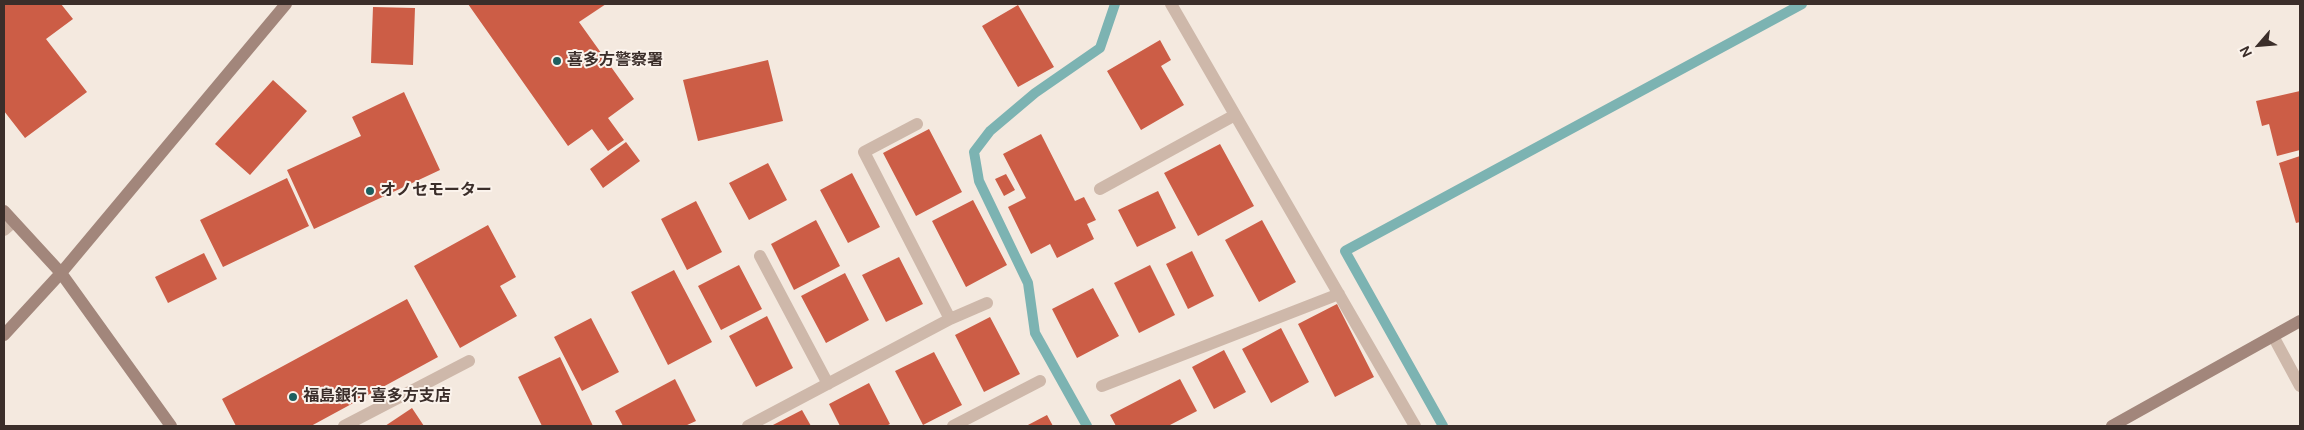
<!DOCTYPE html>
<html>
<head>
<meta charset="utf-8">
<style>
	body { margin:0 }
	#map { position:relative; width:2304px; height:430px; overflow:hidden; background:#f4e9df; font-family:"DM Sans",sans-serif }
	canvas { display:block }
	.frame { position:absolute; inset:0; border:5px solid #3b2e2a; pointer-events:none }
	.north { position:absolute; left:2234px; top:20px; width:50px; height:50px; -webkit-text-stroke:4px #fbf3ec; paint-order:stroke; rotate:243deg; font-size:14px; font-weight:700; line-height:20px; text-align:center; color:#3b2e2a }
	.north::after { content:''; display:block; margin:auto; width:18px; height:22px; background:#3b2e2a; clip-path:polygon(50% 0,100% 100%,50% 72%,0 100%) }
</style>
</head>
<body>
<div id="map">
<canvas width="2304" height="430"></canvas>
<div class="frame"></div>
<div class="north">N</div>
</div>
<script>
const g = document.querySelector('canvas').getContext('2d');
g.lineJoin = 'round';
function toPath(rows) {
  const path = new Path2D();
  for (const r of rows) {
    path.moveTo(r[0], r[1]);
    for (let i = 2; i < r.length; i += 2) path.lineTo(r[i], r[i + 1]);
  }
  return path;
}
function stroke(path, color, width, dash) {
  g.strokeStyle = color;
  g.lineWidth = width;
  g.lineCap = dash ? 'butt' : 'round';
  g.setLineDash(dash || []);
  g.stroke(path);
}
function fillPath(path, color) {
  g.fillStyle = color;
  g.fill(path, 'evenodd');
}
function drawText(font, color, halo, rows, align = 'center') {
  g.font = font + ' "DM Sans","Noto Sans JP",sans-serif';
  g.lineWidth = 4;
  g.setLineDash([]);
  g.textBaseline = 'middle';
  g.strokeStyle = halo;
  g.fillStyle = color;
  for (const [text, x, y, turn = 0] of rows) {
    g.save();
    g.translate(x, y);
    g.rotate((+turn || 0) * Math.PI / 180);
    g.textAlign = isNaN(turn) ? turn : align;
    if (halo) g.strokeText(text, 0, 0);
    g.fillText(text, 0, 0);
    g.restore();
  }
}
const stream = toPath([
	[1087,426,1035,333,1028,283,979,181,974,152,990,131,1035,93,1100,48,1115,4],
	[1443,426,1345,251,1802,4]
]);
const building = toPath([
	[4,4,61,4,73,19,46,39,87,92,25,138,4,111],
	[468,4,606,4,579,22,634,99,608,118,624,140,608,151,592,129,568,146],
	[1018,5,1054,67,1018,87,982,26],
	[373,7,415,8,413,65,371,63],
	[1160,40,1171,60,1161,66,1184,105,1141,130,1107,71],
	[768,60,783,121,698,141,683,80],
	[273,80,307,111,250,175,215,144],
	[2300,91,2300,150,2277,156,2269,124,2262,126,2256,101],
	[404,92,440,170,314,229,287,170,361,136,352,117],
	[929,129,962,192,916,216,883,153],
	[1041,134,1075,201,1084,197,1096,220,1087,224,1094,239,1057,258,1050,244,1031,254,1008,207,1026,198,1003,154],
	[626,142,640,161,603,188,590,169],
	[1220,144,1254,206,1198,236,1164,173],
	[2300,156,2300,222,2296,223,2279,163],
	[768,163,787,200,749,220,729,183],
	[852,173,880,227,848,243,820,190],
	[1006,174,1015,190,1004,196,995,179],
	[287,178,309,226,223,267,200,220],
	[1158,191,1176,228,1137,247,1118,210],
	[973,200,1007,265,966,287,932,221],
	[696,201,722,252,687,270,661,219],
	[816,220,840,266,794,290,771,244],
	[1262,220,1296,282,1259,302,1225,240],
	[488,225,516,277,500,286,517,316,460,348,414,266],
	[1192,251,1214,296,1188,309,1166,264],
	[204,253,217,279,168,303,155,277],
	[899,257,923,304,886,322,862,275],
	[739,265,762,309,721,330,698,286],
	[1150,265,1175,315,1139,333,1114,283],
	[674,270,712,342,668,365,631,292],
	[845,273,869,320,826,343,801,296],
	[1093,288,1119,336,1077,358,1052,309],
	[407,299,438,357,311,426,236,426,222,399],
	[1337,304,1374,377,1335,397,1298,324],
	[767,316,793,368,756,387,729,336],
	[990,317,1020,374,984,392,955,335],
	[591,318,619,372,582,391,554,337],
	[1281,328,1309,382,1271,403,1242,349],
	[1224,350,1246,392,1214,409,1192,367],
	[934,352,962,405,923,425,895,371],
	[560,357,593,426,542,426,518,377],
	[675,379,696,421,685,426,623,426,615,411],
	[1180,379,1197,411,1168,426,1116,426,1110,415],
	[869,383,890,424,886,426,840,426,829,404],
	[412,408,424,426,385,426],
	[802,410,811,426,771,426],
	[1047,415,1053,426,1026,426]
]);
const lane = toPath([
	[2273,336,2300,386]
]);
const street = toPath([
	[1171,4,1415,426],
	[917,124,864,152,950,319],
	[1100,189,1235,115],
	[4,230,12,223],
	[760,256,828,384],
	[1102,386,1339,294],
	[344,426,469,361],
	[748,426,950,319,987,303],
	[953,426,1040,381]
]);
const secondary = toPath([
	[4,211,61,273,171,426],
	[4,335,61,273,286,4],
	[2112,426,2300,321]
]);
const markers = [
	[557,61,5,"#1d5f5f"],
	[370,191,5,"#1d5f5f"],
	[293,397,5,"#1d5f5f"]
];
const poiNames = [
	["喜多方警察署",567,61],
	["オノセモーター",380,191],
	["福島銀行 喜多方支店",303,397]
];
stroke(stream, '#7cb3b2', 10);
fillPath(building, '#cc5d46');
stroke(lane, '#ceb8aa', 12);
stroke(street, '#ceb8aa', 12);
stroke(secondary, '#a2867b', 12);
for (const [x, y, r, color] of markers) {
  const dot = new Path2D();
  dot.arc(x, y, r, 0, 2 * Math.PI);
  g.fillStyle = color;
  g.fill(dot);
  stroke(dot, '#fbf3ec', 2);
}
drawText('bold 16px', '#3b2e2a', '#fbf3ec', poiNames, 'left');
</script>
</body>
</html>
